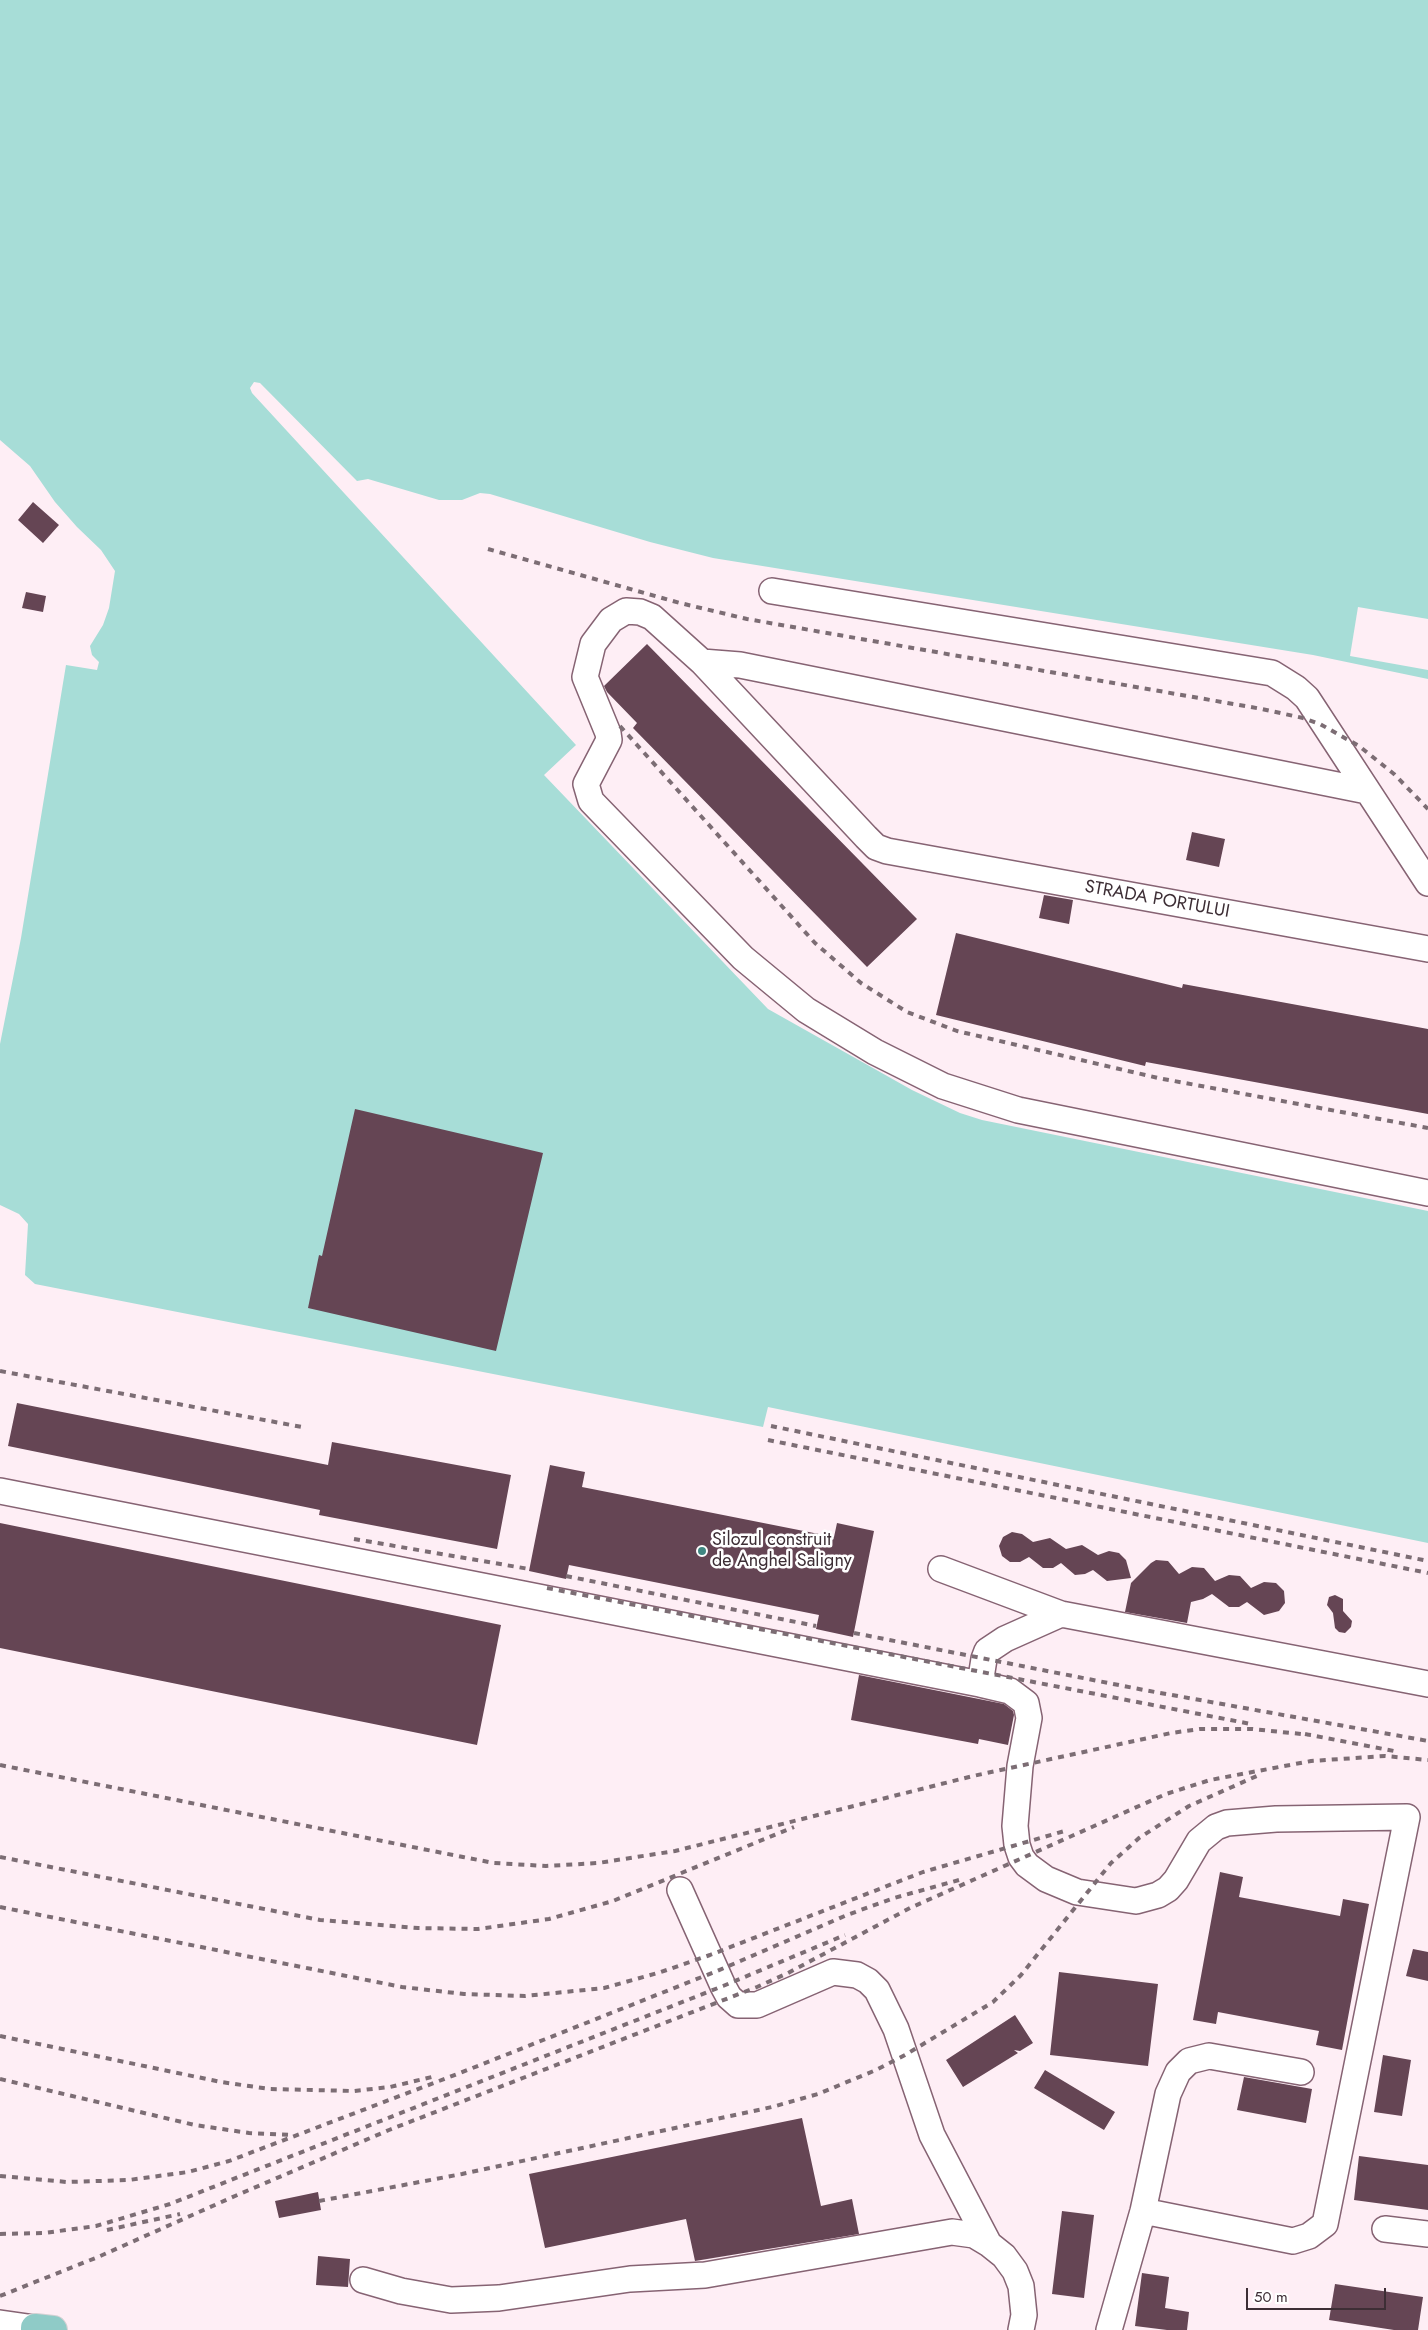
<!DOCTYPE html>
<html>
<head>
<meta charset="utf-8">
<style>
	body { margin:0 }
	#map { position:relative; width:1428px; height:2330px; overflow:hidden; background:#feeef5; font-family:Jost,sans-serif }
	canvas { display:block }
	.scale { position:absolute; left:1246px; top:2288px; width:140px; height:22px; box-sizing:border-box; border:2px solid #3d2e35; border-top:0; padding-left:6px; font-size:15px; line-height:18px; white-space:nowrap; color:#3d2e35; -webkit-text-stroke:4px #fff; paint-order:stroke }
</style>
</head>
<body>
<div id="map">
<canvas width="1428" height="2330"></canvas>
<div class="scale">50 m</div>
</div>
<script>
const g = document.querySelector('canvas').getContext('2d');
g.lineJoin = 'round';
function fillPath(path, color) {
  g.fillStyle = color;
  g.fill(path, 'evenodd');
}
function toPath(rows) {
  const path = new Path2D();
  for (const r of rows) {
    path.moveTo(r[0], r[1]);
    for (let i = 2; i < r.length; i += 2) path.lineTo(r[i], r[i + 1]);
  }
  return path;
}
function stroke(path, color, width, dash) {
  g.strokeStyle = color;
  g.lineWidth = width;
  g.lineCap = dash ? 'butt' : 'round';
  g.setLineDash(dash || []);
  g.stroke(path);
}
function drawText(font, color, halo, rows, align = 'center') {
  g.font = font + ' Jost,sans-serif';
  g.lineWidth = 5;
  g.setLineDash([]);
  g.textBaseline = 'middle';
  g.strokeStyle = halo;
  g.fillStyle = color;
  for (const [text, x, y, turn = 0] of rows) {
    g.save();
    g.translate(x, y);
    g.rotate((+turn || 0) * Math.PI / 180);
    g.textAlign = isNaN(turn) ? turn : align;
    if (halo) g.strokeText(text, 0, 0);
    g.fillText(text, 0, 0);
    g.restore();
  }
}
const water = toPath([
	[0,0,1428,0,1428,679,1313,655,713,558,650,542,490,494,480,493,462,500,439,500,368,479,357,481,260,383,254,382,250,388,252,393,576,745,544,775,768,1009,912,1090,960,1113,982,1120,1428,1211,1428,1543,768,1407,763,1427,35,1284,25,1275,28,1224,19,1214,0,1205,0,1044,21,938,66,665,97,670,99,662,92,655,90,646,103,625,109,608,115,571,101,550,77,527,55,502,30,466,0,440]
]);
const pier = toPath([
	[1358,607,1428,619,1428,670,1350,656]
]);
const building = toPath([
	[33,502,59,525,43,543,18,520],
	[26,592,46,596,43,612,22,608],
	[647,644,917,919,867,967,633,728,637,723,607,692,604,686],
	[1192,832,1225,839,1219,867,1186,860],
	[1044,895,1073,900,1069,924,1039,918],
	[956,933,1182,988,1183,984,1428,1029,1428,1114,1146,1062,1145,1066,936,1015],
	[355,1109,543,1153,496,1351,308,1308,319,1255,322,1256],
	[17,1403,328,1465,332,1442,511,1475,497,1549,319,1515,320,1510,8,1446],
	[550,1465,585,1472,582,1487,834,1537,837,1523,874,1531,853,1637,816,1629,819,1615,569,1565,566,1579,529,1571],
	[0,1523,501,1625,477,1745,0,1648],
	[1012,1532,1022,1534,1033,1542,1050,1538,1066,1549,1082,1545,1098,1555,1109,1551,1119,1553,1126,1560,1131,1578,1107,1581,1093,1570,1085,1574,1075,1575,1061,1563,1053,1568,1043,1568,1029,1557,1020,1562,1010,1562,1002,1556,999,1546,1003,1537],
	[1156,1560,1168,1561,1179,1574,1192,1567,1204,1568,1215,1581,1229,1575,1240,1576,1251,1588,1264,1582,1276,1583,1284,1591,1285,1603,1279,1611,1264,1615,1247,1602,1239,1607,1229,1607,1212,1594,1203,1599,1191,1602,1187,1623,1125,1612,1131,1583,1151,1563],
	[1335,1595,1343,1599,1343,1611,1352,1621,1351,1627,1345,1633,1339,1632,1335,1628,1333,1613,1327,1605,1329,1597],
	[859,1675,1004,1704,1013,1711,1014,1715,1008,1745,979,1739,978,1744,851,1720],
	[1220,1872,1243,1877,1239,1897,1340,1916,1343,1899,1369,1904,1342,2050,1316,2045,1319,2031,1218,2012,1216,2024,1193,2020],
	[1413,1949,1428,1952,1428,1981,1406,1976],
	[1059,1972,1158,1984,1148,2066,1050,2055],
	[1015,2015,1033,2043,1020,2051,1014,2050,1018,2053,963,2087,946,2060],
	[1383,2055,1411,2060,1402,2116,1374,2112],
	[1045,2070,1115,2112,1104,2130,1034,2088],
	[1244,2077,1312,2089,1306,2123,1237,2110],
	[802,2118,821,2206,852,2199,859,2234,695,2261,686,2219,545,2248,529,2174],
	[1359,2156,1428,2165,1428,2210,1354,2200],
	[318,2192,321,2210,279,2218,275,2201],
	[1062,2211,1094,2215,1084,2298,1052,2294],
	[318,2256,350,2259,348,2287,316,2285],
	[1142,2273,1169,2277,1165,2308,1189,2312,1187,2330,1167,2330,1135,2326],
	[1335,2284,1423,2297,1418,2330,1394,2330,1329,2320]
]);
const minor = toPath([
	[772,591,1272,673,1296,688,1307,698,1428,883],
	[702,662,866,837,876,847,887,851,1428,949],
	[1367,791,740,665,702,662,652,617,640,612,626,611,611,620,593,644,585,677,608,733,609,740,586,784,591,801,743,958,806,1010,875,1052,943,1086,1018,1110,1428,1193],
	[0,1491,980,1684],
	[941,1569,1061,1614,1428,1684],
	[1061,1614,1005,1639,987,1651,984,1659,980,1684,1010,1691,1026,1703,1029,1718,1020,1766,1015,1826,1017,1845,1021,1857,1027,1865,1046,1879,1077,1892,1136,1901,1158,1895,1168,1889,1176,1880,1199,1841,1216,1827,1227,1823,1276,1819,1407,1817,1325,2224,1309,2236,1293,2241,1143,2211],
	[680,1890,723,1986,729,1997,738,2005,757,2005,833,1972,857,1975,868,1981,877,1990,896,2029,932,2135,989,2244],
	[1385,2229,1428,2234],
	[363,2280,401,2291,451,2300,499,2298,630,2279,705,2275,952,2232,974,2235,989,2244,1004,2256,1015,2271,1021,2286,1024,2315,1021,2330],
	[0,2323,35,2328],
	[1109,2330,1143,2211,1168,2094,1178,2072,1189,2061,1209,2056,1301,2072]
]);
const major = toPath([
	[35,2330,35,2328,53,2330]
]);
const rail = toPath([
	[488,549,680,603,747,619,1262,709,1303,718,1320,724,1359,746,1394,774,1428,809],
	[620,726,815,943,861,983,907,1012,957,1031,1158,1078,1428,1128],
	[0,1371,302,1427],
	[771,1426,1428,1561],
	[768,1440,1428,1573],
	[354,1539,529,1569],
	[566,1576,816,1626],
	[547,1588,1251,1724],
	[854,1633,1144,1690,1428,1741],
	[1305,1734,1394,1751],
	[0,1765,463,1857,494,1863,546,1866,598,1863,675,1851,973,1776,1171,1733,1200,1729,1252,1729,1311,1735],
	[0,1857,320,1920,418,1928,478,1929,549,1919,613,1901,794,1827],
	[0,1907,402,1987,464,1994,525,1996,604,1988,661,1972,710,1955,923,1872,1068,1830],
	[0,2036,221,2082,270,2089,354,2091,390,2087,436,2076],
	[0,2079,195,2125,249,2133,291,2135],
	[0,2176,67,2182,129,2180,188,2172,229,2161,460,2073,717,1971,847,1915,894,1898,959,1880],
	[319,2201,462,2174,772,2107,818,2094,876,2070,905,2055,993,2002,1021,1975,1111,1863,1139,1838,1189,1806,1259,1775],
	[107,2230,180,2214],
	[0,2234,44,2233,96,2226,170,2204,723,1986,845,1935],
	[0,2296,98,2257,235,2196,389,2130,757,1987,788,1973,910,1908,1166,1794,1210,1780,1311,1761,1385,1756,1428,1760]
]);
const markers = [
	[702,1551,5,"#408782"]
];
const streetNames = [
	["STRADA PORTULUI",1157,900,10]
];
const poiNames = [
	["Silozul construit",712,1541],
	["de Anghel Saligny",712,1562]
];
fillPath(water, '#a7ddd7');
fillPath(pier, '#feeef5');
fillPath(building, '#654554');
stroke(minor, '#866373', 28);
stroke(major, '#d4d1d3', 30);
stroke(minor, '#fff', 25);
stroke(major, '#8fcbc7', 28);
stroke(rail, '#7c6d74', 4, [6, 6]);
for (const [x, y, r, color] of markers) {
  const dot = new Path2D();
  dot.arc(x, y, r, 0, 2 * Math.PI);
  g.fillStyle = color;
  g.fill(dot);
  stroke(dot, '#fff', 2);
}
drawText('18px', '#3d2e35', '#fff', streetNames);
drawText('18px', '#3d2e35', '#fff', poiNames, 'left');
</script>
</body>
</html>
